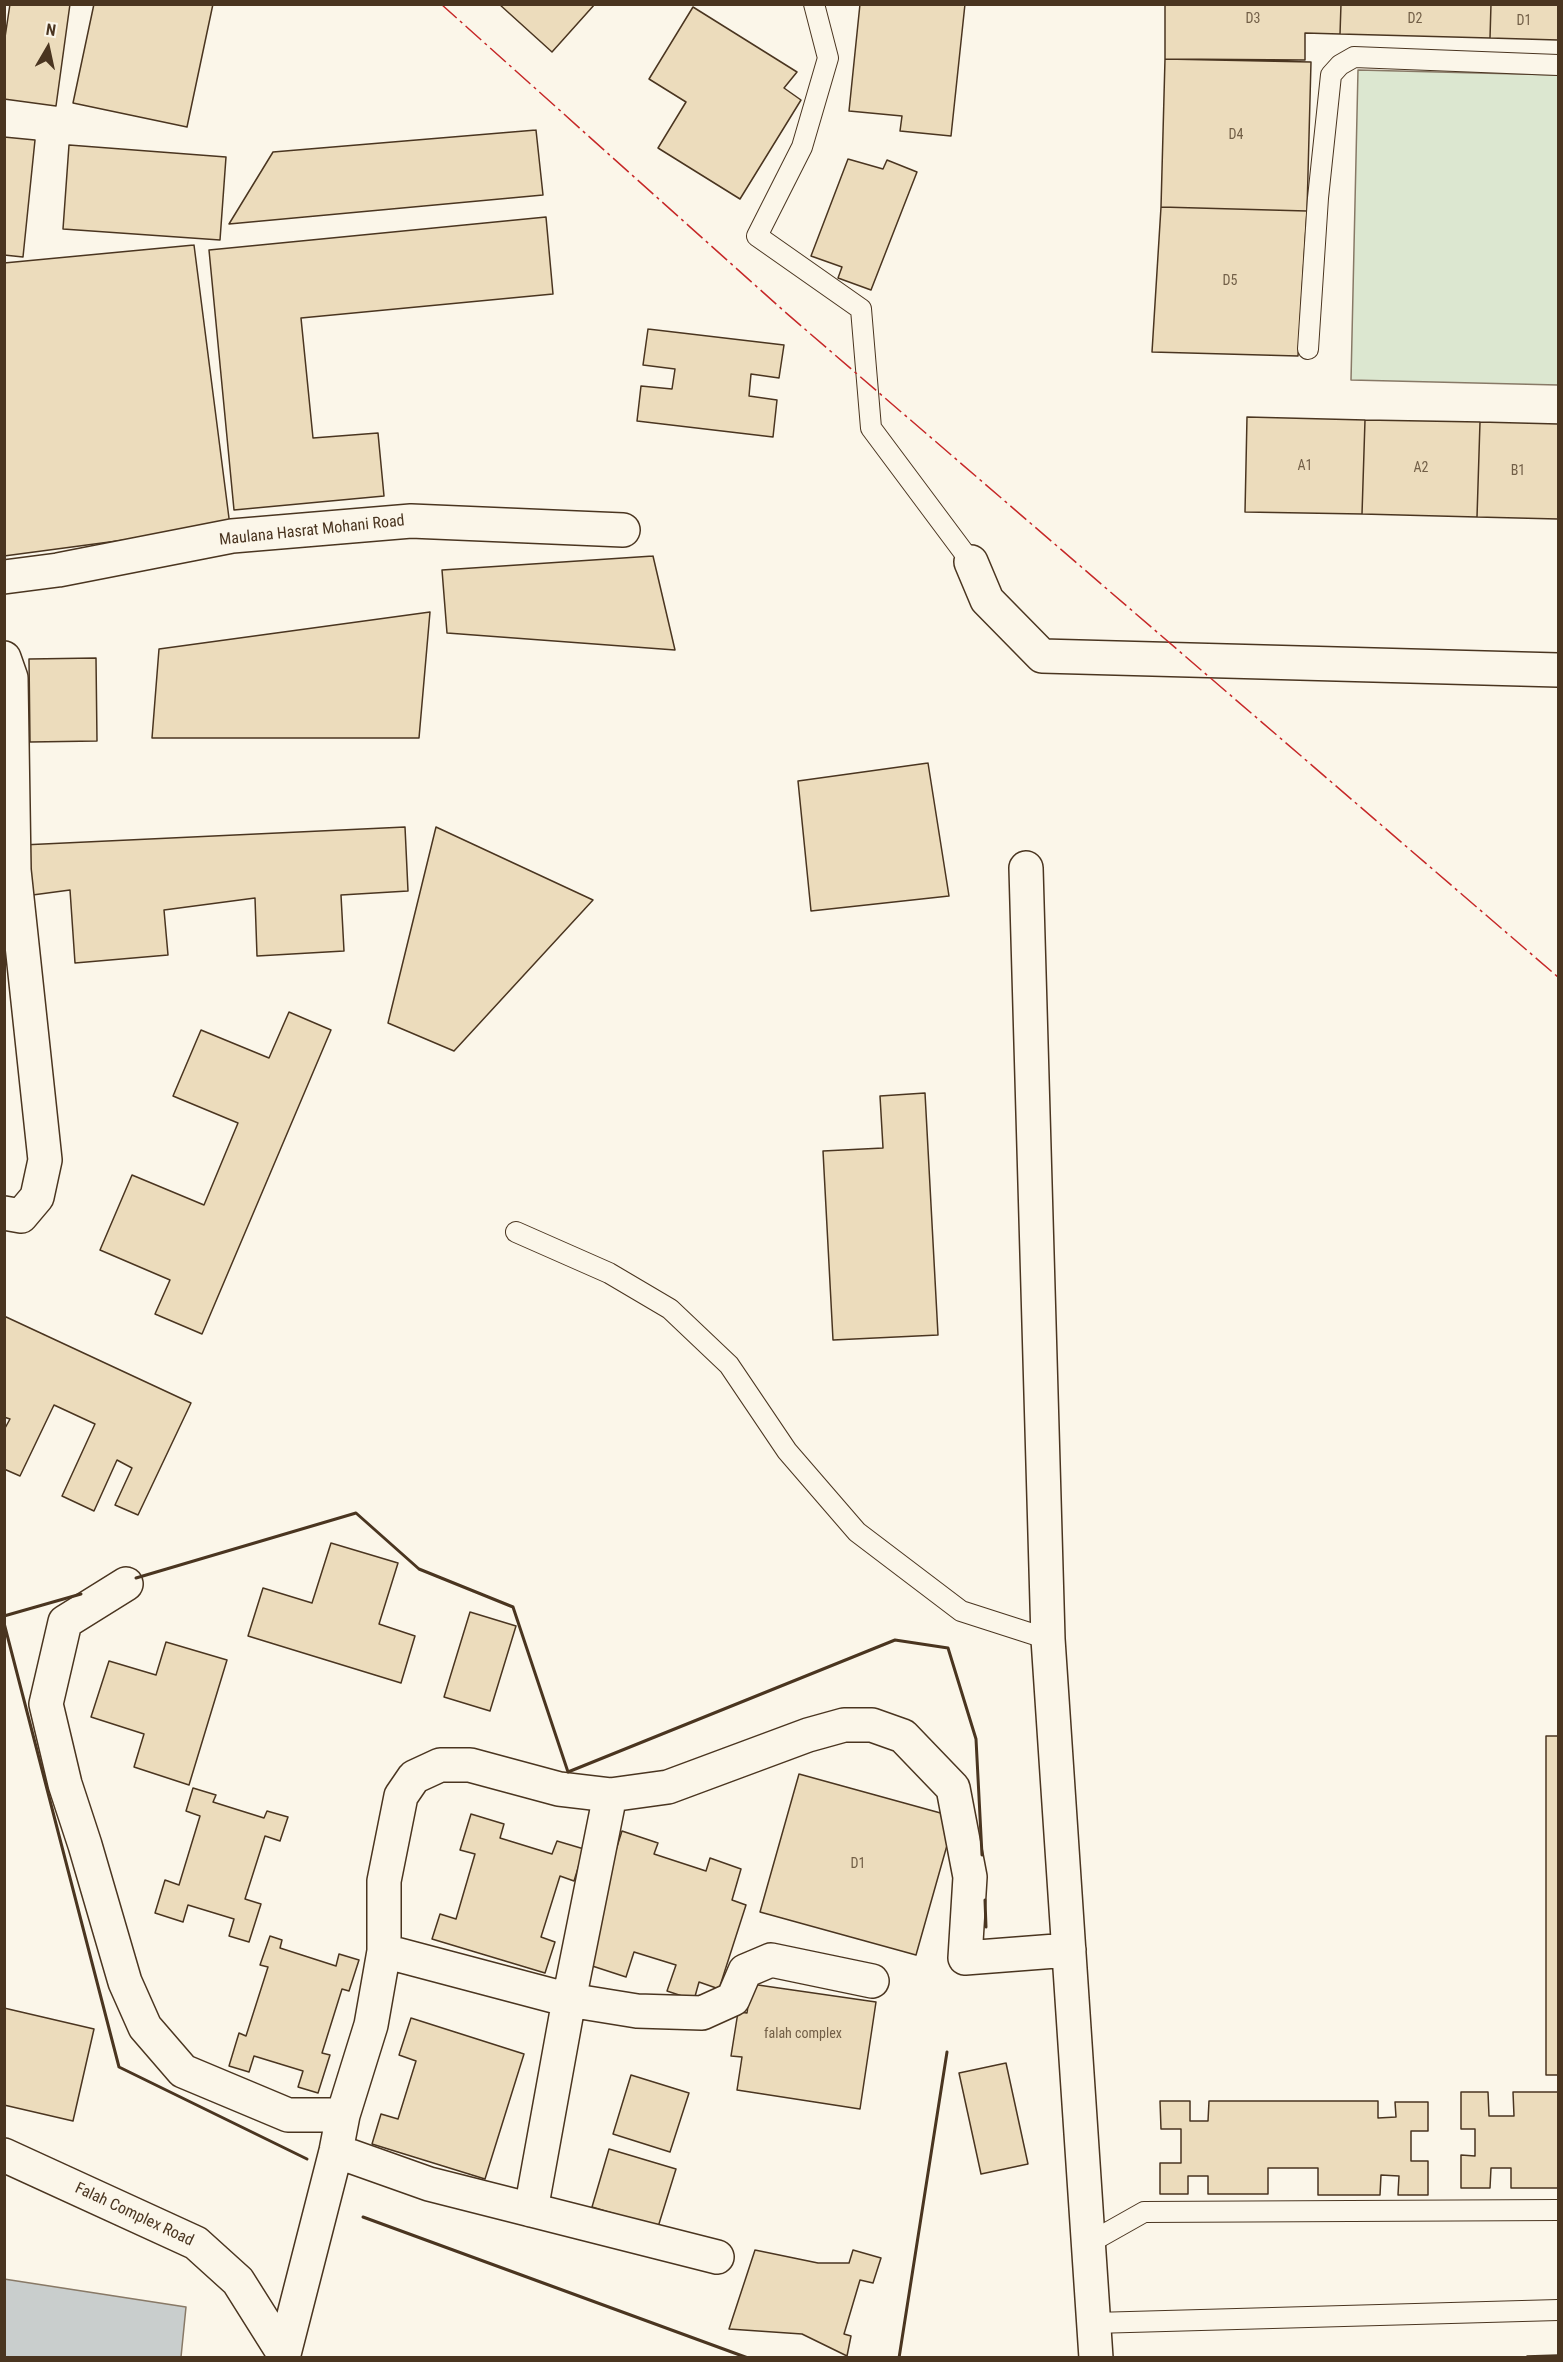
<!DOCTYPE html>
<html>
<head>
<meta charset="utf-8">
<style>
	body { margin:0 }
	#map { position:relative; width:1563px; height:2362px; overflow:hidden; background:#fbf6e9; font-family:"Roboto Condensed",sans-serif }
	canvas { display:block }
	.frame { position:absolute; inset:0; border:6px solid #4a3520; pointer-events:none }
	.north { position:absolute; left:18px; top:18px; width:60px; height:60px; -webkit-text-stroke:4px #fbf6e9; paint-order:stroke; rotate:9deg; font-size:16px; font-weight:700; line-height:24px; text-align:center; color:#4a3520 }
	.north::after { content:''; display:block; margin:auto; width:21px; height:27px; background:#4a3520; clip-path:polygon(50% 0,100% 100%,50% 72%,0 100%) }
</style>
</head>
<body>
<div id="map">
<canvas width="1563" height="2362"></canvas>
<div class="frame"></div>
<div class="north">N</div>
</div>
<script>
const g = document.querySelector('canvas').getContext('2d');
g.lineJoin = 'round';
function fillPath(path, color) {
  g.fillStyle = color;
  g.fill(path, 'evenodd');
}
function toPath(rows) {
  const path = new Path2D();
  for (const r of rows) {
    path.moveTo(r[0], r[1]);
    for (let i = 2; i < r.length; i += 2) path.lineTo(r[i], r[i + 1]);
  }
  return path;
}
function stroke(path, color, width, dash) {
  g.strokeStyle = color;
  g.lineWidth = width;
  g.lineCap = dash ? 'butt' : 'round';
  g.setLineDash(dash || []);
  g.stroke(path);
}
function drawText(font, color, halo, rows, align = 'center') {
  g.font = font + ' "Roboto Condensed",sans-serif';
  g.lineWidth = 4.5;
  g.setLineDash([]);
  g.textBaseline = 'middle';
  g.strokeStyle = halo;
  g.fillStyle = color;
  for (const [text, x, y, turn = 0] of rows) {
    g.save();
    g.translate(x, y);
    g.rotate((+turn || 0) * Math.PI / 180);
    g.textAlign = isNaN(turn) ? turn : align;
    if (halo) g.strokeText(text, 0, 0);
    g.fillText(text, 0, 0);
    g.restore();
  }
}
const green = toPath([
	[1358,70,1558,75,1558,385,1351,380,1358,70]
]);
const water = toPath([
	[4,2279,186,2307,181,2357,5,2357,4,2279]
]);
const building = toPath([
	[10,4,70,4,56,106,4,99,4,44,10,4],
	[94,4,213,4,187,127,73,103,94,4],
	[499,4,595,4,552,52,499,4],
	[860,4,965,4,951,136,900,131,902,116,849,111,860,4],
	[1165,4,1341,4,1340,34,1305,33,1305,60,1165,59,1165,4],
	[1341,4,1491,4,1490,38,1340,34,1341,4],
	[1491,4,1558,4,1558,40,1490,38,1491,4],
	[693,7,797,72,784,88,801,100,740,199,658,148,686,102,649,79,693,7],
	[1165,59,1311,62,1307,211,1161,207,1165,59],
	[536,130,543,195,229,224,273,152,536,130],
	[4,137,35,140,23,257,4,255,4,137],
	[69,145,226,157,220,240,63,229,69,145],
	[848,159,883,169,887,160,917,172,871,290,838,278,842,267,811,256,848,159],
	[1161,207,1307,211,1298,356,1152,352,1161,207],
	[546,217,553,294,301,318,313,438,378,433,384,496,234,510,209,250,546,217],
	[194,245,230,526,4,556,4,263,194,245],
	[648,329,784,345,779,378,751,374,749,396,777,400,773,437,637,421,641,386,672,389,675,369,643,365,648,329],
	[1247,417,1365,420,1362,514,1245,512,1247,417],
	[1365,420,1480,422,1477,517,1362,514,1365,420],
	[1480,422,1558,424,1558,519,1477,517,1480,422],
	[653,556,675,650,447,633,442,570,653,556],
	[430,612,419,738,152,738,159,649,430,612],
	[96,658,97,741,30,742,29,659,96,658],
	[928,763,949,896,811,911,798,781,928,763],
	[405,827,408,891,341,895,344,951,257,956,255,898,164,910,168,955,75,963,70,890,25,896,22,845,405,827],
	[436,827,593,900,454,1051,388,1023,436,827],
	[289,1012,331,1030,202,1334,155,1314,170,1280,100,1250,132,1175,204,1205,238,1123,173,1096,201,1030,269,1058,289,1012],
	[925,1093,938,1335,833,1340,823,1151,883,1148,880,1096,925,1093],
	[4,1316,191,1403,138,1515,115,1505,132,1468,117,1460,94,1511,62,1496,95,1424,54,1405,20,1476,4,1469,4,1430,10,1419,4,1417,4,1316],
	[331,1543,398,1563,379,1624,415,1636,401,1683,248,1636,263,1588,312,1603,331,1543],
	[470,1612,516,1626,490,1711,444,1697,470,1612],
	[166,1642,227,1660,189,1785,134,1767,144,1734,91,1717,109,1661,156,1675,166,1642],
	[1546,1736,1558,1736,1558,2075,1546,2075,1546,1736],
	[799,1774,955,1817,916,1955,760,1912,799,1774],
	[193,1788,216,1795,213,1802,264,1818,267,1811,288,1817,280,1841,265,1836,245,1899,261,1904,249,1942,229,1936,234,1919,188,1905,183,1922,155,1913,165,1880,179,1885,200,1816,186,1811,193,1788],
	[471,1814,504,1824,500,1838,552,1854,557,1841,584,1849,574,1881,560,1876,541,1937,555,1942,545,1973,432,1939,440,1914,456,1919,475,1854,460,1850,471,1814],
	[622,1831,658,1843,654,1854,706,1871,710,1858,741,1869,732,1900,746,1905,719,1989,699,1982,694,2000,667,1991,676,1965,634,1952,626,1977,580,1962,622,1831],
	[270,1936,282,1940,280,1948,336,1966,339,1954,359,1960,349,1991,342,1989,322,2053,330,2055,318,2093,298,2087,303,2071,254,2056,249,2072,229,2066,239,2033,246,2036,268,1967,260,1965,270,1936],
	[751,1984,876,2002,860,2109,737,2090,742,2057,731,2056,738,2012,747,2013,751,1984],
	[4,2008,94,2029,73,2121,4,2105,4,2008],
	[411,2018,524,2054,485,2179,372,2144,381,2114,398,2119,416,2061,399,2055,411,2018],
	[1006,2063,1028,2164,981,2174,959,2073,1006,2063],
	[631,2075,689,2093,670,2152,613,2134,631,2075],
	[1461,2092,1488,2092,1489,2116,1514,2116,1513,2092,1558,2092,1558,2188,1511,2188,1511,2168,1491,2168,1490,2188,1461,2188,1461,2155,1475,2156,1475,2129,1461,2129,1461,2092],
	[1160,2101,1190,2101,1190,2121,1208,2121,1209,2101,1378,2101,1378,2118,1396,2117,1395,2102,1428,2102,1428,2131,1411,2131,1411,2161,1428,2161,1428,2195,1398,2195,1399,2176,1381,2175,1380,2195,1318,2195,1318,2168,1268,2168,1268,2194,1208,2194,1208,2176,1188,2176,1188,2194,1160,2194,1160,2163,1181,2163,1181,2129,1161,2129,1160,2101],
	[609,2149,676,2169,658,2227,592,2207,609,2149],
	[755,2250,818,2263,849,2263,853,2250,881,2258,873,2283,860,2280,844,2334,851,2336,847,2356,802,2334,729,2329,755,2250],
	[1558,2355,1558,2358,1527,2358,1527,2356,1558,2355]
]);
const lane = toPath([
	[814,4,828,58,802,147,757,236,861,309,871,428,971,562],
	[1308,349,1318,198,1331,75,1340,65,1354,57,1558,65],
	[516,1232,609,1273,670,1309,729,1365,787,1451,857,1532,961,1611,1048,1639],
	[1089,2243,1144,2212,1558,2210],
	[1094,2323,1558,2310]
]);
const street = toPath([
	[971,562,987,600,1042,656,1558,670],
	[4,577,58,570,232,536,411,521,623,530],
	[4,658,11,678,14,870,45,1160,37,1197,21,1216,4,1213],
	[1026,868,1048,1639,1096,2358],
	[126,1584,65,1622,46,1704,65,1784,85,1845,125,1982,145,2027,183,2071,288,2115,343,2115],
	[384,1951,569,2000,637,2011,702,2013,733,1999,745,1971,771,1960,872,1981],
	[336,2151,429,2184,717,2257],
	[4,2155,196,2243,238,2281,284,2354,284,2358],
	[531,2210,569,2000,610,1795],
	[284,2354,336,2151,343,2115,371,2025,384,1951,384,1881,401,1796,414,1777,440,1765,470,1765,559,1789,610,1795,668,1787,808,1735,844,1725,872,1725,903,1736,953,1788,970,1877,965,1958,1069,1950]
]);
const wall = toPath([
	[136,1578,356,1513,419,1569,513,1607,568,1772,895,1640,948,1648,976,1739,982,1855],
	[4,1616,81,1594],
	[4,1623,119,2067,307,2159],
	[985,1900,986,1927],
	[363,2217,748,2358],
	[899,2358,947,2052]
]);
const power = toPath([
	[441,4,785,312,1558,977]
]);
const numberNames = [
	["D3",1253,19],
	["D2",1415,19],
	["D1",1524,21],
	["D4",1236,135],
	["D5",1230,281],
	["A1",1305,466],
	["A2",1421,468],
	["B1",1518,471],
	["D1",858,1864],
	["falah complex",803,2034]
];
const streetNames = [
	["Maulana Hasrat Mohani Road",312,531,-6],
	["Falah Complex Road",134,2215,25]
];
fillPath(green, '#dce7d0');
stroke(green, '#887966', 1.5);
fillPath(water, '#c9cecd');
stroke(water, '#887966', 1.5);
fillPath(building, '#ecdcbc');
stroke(building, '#4a3520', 1.5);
stroke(lane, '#4a3520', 22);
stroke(street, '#4a3520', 36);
stroke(lane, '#fbf6e9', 20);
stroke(street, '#fbf6e9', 33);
stroke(wall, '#4a3520', 3);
stroke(power, '#c62828', 1.5, [21, 4.5, 3, 4.5]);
drawText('14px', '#725f47', null, numberNames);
drawText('16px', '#4a3520', '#fbf6e9', streetNames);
</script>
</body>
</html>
